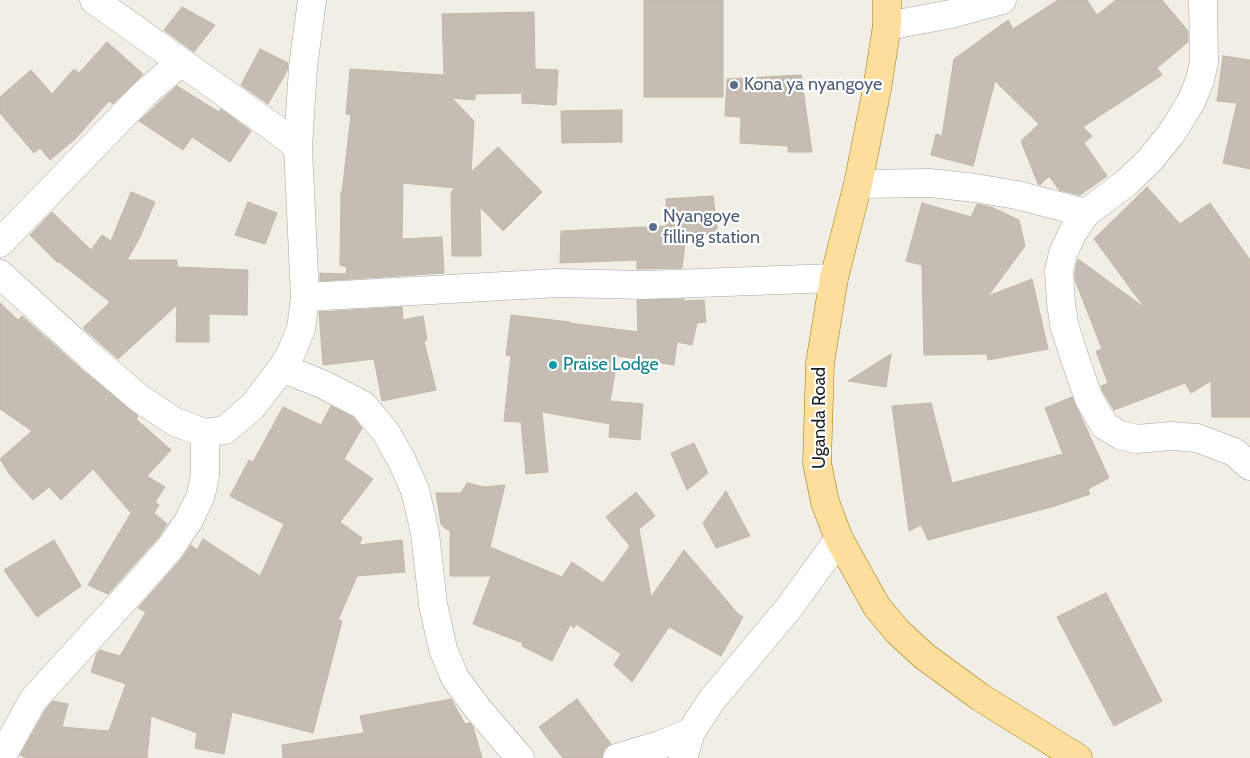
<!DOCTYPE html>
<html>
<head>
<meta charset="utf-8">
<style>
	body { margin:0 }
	canvas { display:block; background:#f0eee5 }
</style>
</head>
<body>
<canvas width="1250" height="758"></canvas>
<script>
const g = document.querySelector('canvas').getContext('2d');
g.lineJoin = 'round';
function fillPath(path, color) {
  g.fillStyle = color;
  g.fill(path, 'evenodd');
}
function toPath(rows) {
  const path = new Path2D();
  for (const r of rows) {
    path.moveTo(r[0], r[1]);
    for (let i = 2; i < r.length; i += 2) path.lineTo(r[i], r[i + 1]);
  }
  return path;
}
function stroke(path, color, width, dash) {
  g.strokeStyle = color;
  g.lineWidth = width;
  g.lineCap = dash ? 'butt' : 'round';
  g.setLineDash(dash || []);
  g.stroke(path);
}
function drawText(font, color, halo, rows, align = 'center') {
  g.font = font + ' Cabin,sans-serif';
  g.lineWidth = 4.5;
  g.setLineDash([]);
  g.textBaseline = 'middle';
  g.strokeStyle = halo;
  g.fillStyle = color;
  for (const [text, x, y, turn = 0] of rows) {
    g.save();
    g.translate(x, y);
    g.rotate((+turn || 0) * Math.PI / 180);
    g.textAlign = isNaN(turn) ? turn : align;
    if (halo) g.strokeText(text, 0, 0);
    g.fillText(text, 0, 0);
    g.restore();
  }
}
const building = toPath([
	[644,0,723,0,723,97,644,97,644,0],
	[1058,0,1087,0,1097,15,1116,0,1162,0,1188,31,1188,42,1157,68,1162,75,1083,127,1092,136,1084,143,1107,176,1080,195,1059,190,1049,176,1040,185,1038,184,1021,141,1039,124,995,81,973,166,931,155,936,134,942,136,954,59,1008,20,1013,29,1058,0],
	[182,7,215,25,194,52,164,30,182,7],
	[534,12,535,69,558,70,556,105,522,103,522,93,475,94,475,100,452,98,474,121,471,172,498,147,542,192,503,231,480,207,481,256,452,256,451,192,455,188,403,183,402,239,442,237,444,273,320,281,320,273,346,274,347,267,340,265,341,192,342,192,351,115,346,114,350,69,444,75,442,14,534,12],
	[107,42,143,74,113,104,109,101,75,139,50,160,40,148,34,153,0,113,0,97,31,70,52,94,74,69,79,73,107,42],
	[260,49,288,63,287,71,268,104,241,85,260,49],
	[1223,56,1250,60,1250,169,1223,163,1237,103,1217,101,1223,56],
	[801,75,812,152,788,152,788,146,740,143,741,117,725,116,727,79,801,75],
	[177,86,219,112,221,109,251,131,230,162,192,137,183,150,139,121,177,86],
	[622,110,622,142,562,143,561,111,622,110],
	[1147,187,1180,224,1210,203,1250,260,1250,417,1212,417,1211,381,1191,393,1185,383,1114,410,1103,392,1101,386,1108,383,1096,351,1102,349,1075,280,1075,272,1078,259,1145,308,1094,239,1147,187],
	[131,192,155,202,140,237,127,260,177,260,177,267,248,270,247,315,209,314,209,342,176,342,177,305,118,359,83,328,110,302,59,262,58,263,30,235,52,212,91,250,102,235,111,241,131,192],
	[713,196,718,235,686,234,682,268,637,269,637,260,560,263,561,231,666,226,666,199,713,196],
	[248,202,277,213,265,244,235,235,248,202],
	[922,203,971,217,977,204,991,207,1019,220,1025,246,988,296,1032,279,1048,349,988,360,987,354,924,355,922,265,906,261,922,203],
	[684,299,684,301,704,300,706,322,697,323,692,345,677,342,674,365,618,356,610,401,643,404,640,440,609,437,610,424,542,412,548,472,526,474,521,422,504,421,511,356,506,355,511,315,570,322,570,323,638,332,637,300,684,299],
	[0,303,18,320,22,316,80,368,137,415,138,417,136,419,171,450,147,476,165,487,155,502,159,505,154,513,167,524,158,538,108,594,88,585,131,513,93,469,61,500,49,487,33,500,10,475,0,459,32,431,0,409,0,303],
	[402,307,403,320,423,316,427,340,424,341,436,390,382,401,374,359,323,365,319,312,402,307],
	[891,354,886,387,848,381,891,354],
	[1072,397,1109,478,1088,489,1090,494,1055,506,928,540,921,525,909,531,892,406,931,403,952,483,1063,454,1045,408,1072,397],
	[331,406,353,417,362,428,344,459,373,479,340,522,362,538,359,545,402,540,405,572,357,576,338,620,342,621,313,733,232,712,224,754,195,748,197,733,151,716,147,758,27,758,20,755,46,709,53,701,68,704,62,727,109,731,126,684,91,672,97,653,100,650,120,656,146,612,138,608,182,558,191,545,197,550,203,539,260,576,284,524,230,496,249,460,253,462,283,407,321,425,331,406],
	[694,443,708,473,687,490,671,453,694,443],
	[467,483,484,487,505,485,490,547,562,577,572,562,603,583,630,546,606,517,636,492,655,516,639,529,651,597,684,550,738,614,743,617,721,656,669,627,632,682,614,665,621,654,576,624,574,628,570,625,552,661,522,646,523,643,473,624,491,576,450,576,450,535,452,535,450,533,450,530,446,529,441,524,436,493,461,493,467,483],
	[726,491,750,536,716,548,703,523,726,491],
	[54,540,81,586,37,617,4,570,54,540],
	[1106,593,1162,701,1114,726,1057,617,1106,593],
	[451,699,465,724,470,723,473,727,482,758,283,758,282,745,364,733,360,716,451,699],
	[577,699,611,744,605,748,602,758,563,758,539,727,577,699]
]);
const minor = toPath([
	[94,0,274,128,298,147],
	[1203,0,1204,62,1200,80,1191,102,1171,134,1149,161,1126,183,1086,213,1073,232,1063,253,1059,271,1061,303,1064,324,1073,353,1089,399,1105,426,1120,435,1137,439,1171,436,1197,438,1234,452,1250,466],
	[887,26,951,14,1002,0],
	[858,184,930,183,975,188,1017,195,1086,213],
	[0,243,144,94,181,62],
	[0,274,90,356,139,398,175,422,205,433,225,430,253,406,282,368,291,353,301,329,305,297,298,147,303,67,312,0],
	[305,297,558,283,645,285,834,278],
	[282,368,322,384,363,405,385,431,402,461,415,490,425,533,433,604,443,649,455,678,478,709,520,758],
	[1,758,33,700,142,580,170,548,189,520,201,495,205,475,205,433],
	[617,758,660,745,691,732],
	[683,758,691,732,711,701,788,609,839,539]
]);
const primary = toPath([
	[887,0,887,26,877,89,858,184,834,278,820,363,817,463,825,502,839,539,877,607,898,632,924,656,980,697,1078,758]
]);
const markers = [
	[734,85,5,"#5c6f8a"],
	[653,227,5,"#5c6f8a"],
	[553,365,5,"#0f9aa8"]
];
const serviceNames = [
	["Kona ya nyangoye",744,85],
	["Nyangoye",663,217],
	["filling station",663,238]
];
const cultureNames = [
	["Praise Lodge",563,365]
];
const streetNames = [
	["Uganda Road",820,418,-90]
];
fillPath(building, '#c5bdb4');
stroke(building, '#c2b6a7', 1);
stroke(minor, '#a6a6a6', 29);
stroke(primary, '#9a7800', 29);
stroke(minor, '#fff', 28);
stroke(primary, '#fdde9d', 28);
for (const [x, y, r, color] of markers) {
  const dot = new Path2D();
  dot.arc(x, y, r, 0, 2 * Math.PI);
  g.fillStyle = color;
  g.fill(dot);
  stroke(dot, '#fff', 2);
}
drawText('18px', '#4e5e75', '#fff', serviceNames, 'left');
drawText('18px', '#0d838f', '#fff', cultureNames, 'left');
drawText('18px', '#1f1f1f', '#fff', streetNames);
</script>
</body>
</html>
